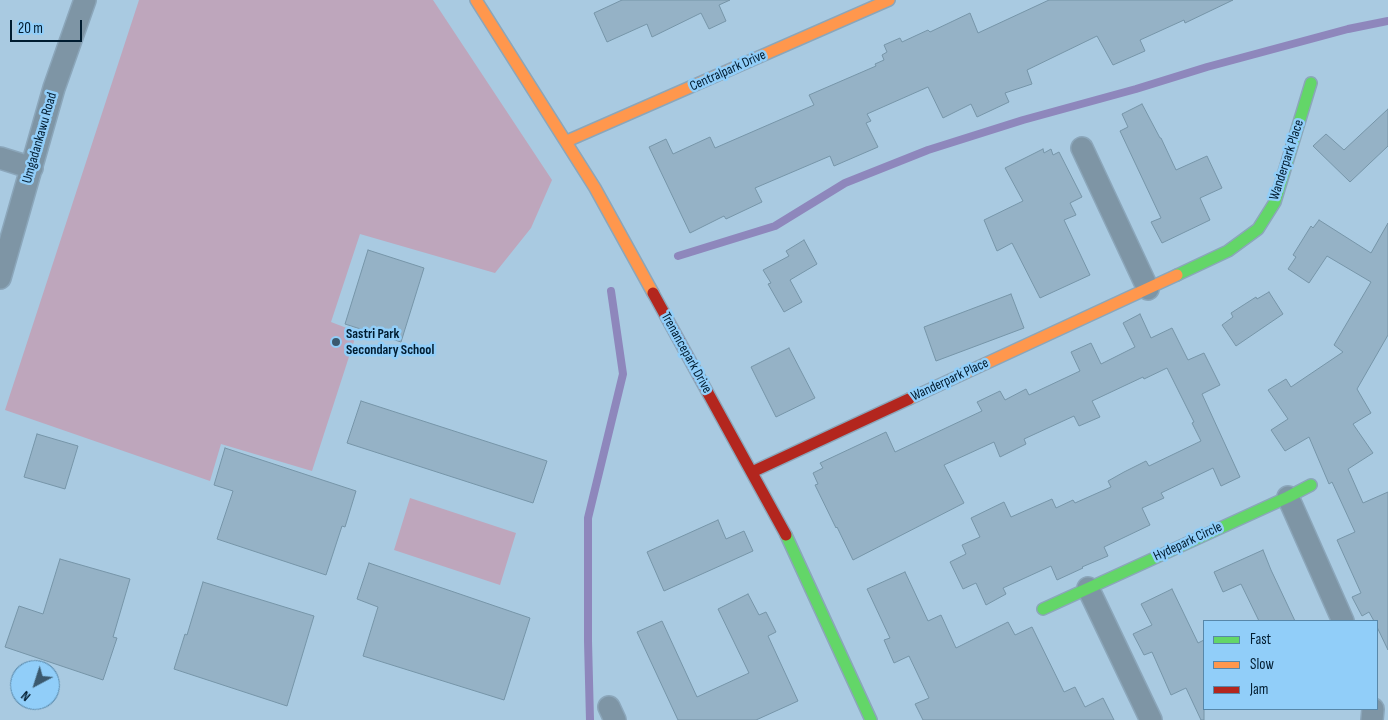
<!DOCTYPE html>
<html>
<head>
<meta charset="utf-8">
<style>
	body { margin:0 }
	#map { position:relative; width:1388px; height:720px; overflow:hidden; background:#a9cae1; font-family:"Sofia Sans Condensed",sans-serif }
	canvas { display:block }
	.legend { position:absolute; left:1203px; top:620px; width:175px; height:90px; box-sizing:border-box; background:#91cef9; border:1px solid #5787a9; margin:0; padding:6px 9px; list-style:none; font-size:15px; color:#001c30 }
	.legend li { display:flex; align-items:center; gap:10px; height:25px }
	.legend b { width:25px; border:1px solid #5787a9 }
	.north { position:absolute; left:10px; top:660px; width:50px; height:50px; box-sizing:border-box; background:#91cef9; border:1px solid #5787a9; border-radius:50%; rotate:220deg; font-size:14px; font-weight:700; line-height:20px; text-align:center; color:#001c30 }
	.north::after { content:''; display:block; margin:auto; width:18px; height:22px; background:#3b596e; clip-path:polygon(50% 0,100% 100%,50% 72%,0 100%) }
	.scale { position:absolute; left:10px; top:20px; width:72px; height:22px; box-sizing:border-box; border:2px solid #001c30; border-top:0; padding-left:6px; font-size:15px; line-height:18px; white-space:nowrap; color:#001c30; -webkit-text-stroke:4px #91cef9; paint-order:stroke }
</style>
</head>
<body>
<div id="map">
<canvas width="1388" height="720"></canvas>
<ul class="legend">
<li><b style="height:6px;background:#63d668"></b>Fast</li>
<li><b style="height:6px;background:#ff974d"></b>Slow</li>
<li><b style="height:6px;background:#b3261e"></b>Jam</li>
</ul>
<div class="north">N</div>
<div class="scale">20 m</div>
</div>
<script>
const g = document.querySelector('canvas').getContext('2d');
g.lineJoin = 'round';
function fillPath(path, color) {
  g.fillStyle = color;
  g.fill(path, 'evenodd');
}
function toPath(rows) {
  const path = new Path2D();
  for (const r of rows) {
    path.moveTo(r[0], r[1]);
    for (let i = 2; i < r.length; i += 2) path.lineTo(r[i], r[i + 1]);
  }
  return path;
}
function stroke(path, color, width, dash) {
  g.strokeStyle = color;
  g.lineWidth = width;
  g.lineCap = dash ? 'butt' : 'round';
  g.setLineDash(dash || []);
  g.stroke(path);
}
function drawText(font, color, halo, rows, align = 'center') {
  g.font = font + ' "Sofia Sans Condensed",sans-serif';
  g.lineWidth = 5;
  g.setLineDash([]);
  g.textBaseline = 'middle';
  g.strokeStyle = halo;
  g.fillStyle = color;
  for (const [text, x, y, turn = 0] of rows) {
    g.save();
    g.translate(x, y);
    g.rotate((+turn || 0) * Math.PI / 180);
    g.textAlign = isNaN(turn) ? turn : align;
    if (halo) g.strokeText(text, 0, 0);
    g.fillText(text, 0, 0);
    g.restore();
  }
}
const green = toPath([
	[139,0,433,0,552,180,531,228,495,273,360,234,331,322,357,332,312,471,221,444,210,481,5,410],
	[410,498,516,533,500,585,394,550]
]);
const stream = toPath([
	[678,256,775,226,845,183,928,150,1023,120,1136,89,1207,67,1348,29,1388,21],
	[590,720,588,641,588,518,623,374,611,291]
]);
const building = toPath([
	[622,0,730,0,719,5,726,21,709,29,701,13,652,37,647,24,607,42,594,13,622,0],
	[1049,0,1233,0,1185,23,1184,20,1140,40,1145,51,1113,65,1097,36,1027,70,1032,84,1005,93,1009,102,977,117,971,104,943,118,928,87,867,114,871,121,866,123,878,147,834,166,830,156,755,188,762,202,726,219,724,216,690,233,649,147,666,139,673,154,710,137,715,148,814,105,809,95,876,66,875,64,884,60,882,55,887,52,884,45,900,38,902,42,928,30,930,32,970,13,978,33,1049,0],
	[1142,104,1160,138,1161,138,1176,170,1207,156,1222,188,1200,198,1210,220,1162,243,1151,222,1161,218,1120,131,1128,127,1122,114,1142,104],
	[1388,109,1388,146,1350,182,1313,146,1326,134,1344,150,1388,109],
	[1043,149,1044,153,1051,149,1053,155,1059,152,1082,197,1070,203,1076,215,1064,220,1090,275,1040,298,1012,243,997,251,984,220,1023,201,1005,168,1043,149],
	[1319,220,1371,253,1388,223,1388,335,1357,389,1371,413,1353,424,1373,453,1348,469,1363,503,1388,492,1388,650,1377,627,1377,621,1374,621,1369,612,1362,616,1352,597,1361,593,1337,540,1355,532,1332,482,1329,484,1309,437,1285,451,1271,430,1288,419,1268,390,1286,379,1291,387,1343,352,1334,345,1371,282,1327,256,1309,283,1288,269,1296,257,1293,255,1311,226,1313,228,1319,220],
	[804,240,817,264,790,280,802,302,784,312,768,284,771,283,763,270,789,256,786,251,804,240],
	[368,250,424,268,401,342,345,324,368,250],
	[1269,292,1283,314,1236,346,1222,325,1233,317,1231,313,1256,297,1257,299,1269,292],
	[1011,294,1024,328,936,361,924,327,1011,294],
	[1140,314,1151,338,1172,328,1188,360,1204,353,1220,385,1202,394,1240,477,1221,486,1213,468,1161,493,1164,498,1142,508,1150,525,1104,547,1108,556,1082,567,1083,568,1057,580,1051,566,1003,588,1006,594,986,605,976,583,963,589,950,562,966,554,962,545,980,537,971,518,1004,502,1011,517,1052,499,1056,508,1073,500,1075,503,1111,487,1108,481,1124,472,1146,461,1149,466,1201,441,1192,423,1194,422,1167,368,1144,379,1143,377,1092,401,1100,417,1079,426,1074,416,1024,439,1026,444,1000,457,994,442,944,465,964,503,853,560,837,527,836,528,815,485,818,484,813,473,823,468,820,463,886,432,895,452,982,411,977,402,1000,391,1005,400,1026,389,1029,395,1080,371,1071,352,1091,343,1101,364,1135,347,1123,323,1140,314],
	[789,348,815,398,776,417,751,367,789,348],
	[361,401,547,461,533,503,347,443,361,401],
	[37,434,78,446,65,489,24,477,37,434],
	[225,448,356,491,345,527,342,526,326,575,217,539,233,491,214,485,225,448],
	[718,520,726,539,744,531,753,551,664,591,647,552,718,520],
	[1263,550,1271,570,1295,621,1259,621,1241,584,1223,592,1214,572,1263,550],
	[60,559,130,579,113,637,117,638,103,680,5,647,19,606,43,614,60,559],
	[369,563,530,618,504,700,363,656,378,607,357,599,369,563],
	[905,572,928,621,941,615,956,648,1008,622,1015,635,1032,627,1064,692,1075,687,1085,707,1103,698,1114,720,923,720,915,704,929,698,909,656,894,663,884,640,890,638,867,589,905,572],
	[203,582,314,616,287,706,174,669,185,634,187,635,203,582],
	[1172,589,1198,643,1204,640,1204,720,1201,720,1186,688,1171,695,1152,652,1144,655,1133,634,1152,625,1141,604,1172,589],
	[748,594,759,615,766,612,776,632,768,636,798,701,756,720,678,720,637,632,662,621,697,697,749,673,718,609,748,594]
]);
const street = toPath([
	[1082,148,1148,289],
	[0,158,32,168],
	[0,278,54,88,85,0],
	[1288,497,1343,621],
	[1088,588,1151,720],
	[609,707,615,720],
	[1372,720,1373,709]
]);
const fast = toPath([
	[1177,275,1228,251,1258,229,1275,202,1311,83],
	[786,535,871,720],
	[1043,609,1288,497,1311,485]
]);
const slow = toPath([
	[476,0,595,188,653,293],
	[567,141,889,0],
	[909,399,1177,275]
]);
const jam = toPath([
	[653,293,786,535],
	[752,472,909,399]
]);
const markers = [
	[336,342,5,"#3b596e"]
];
const streetNames = [
	["Centralpark Drive",728,71,-24],
	["Umgadankawu Road",40,138,-74],
	["Wanderpark Place",1287,160,-72],
	["Trenancepark Drive",686,353,61],
	["Wanderpark Place",950,380,-25],
	["Hydepark Circle",1188,542,-25]
];
const poiNames = [
	["Sastri Park",346,334],
	["Secondary School",346,350]
];
fillPath(green, '#bea6bc');
stroke(stream, '#8e87bc', 8);
fillPath(building, '#95b2c6');
stroke(building, '#7695a8', 1);
stroke(street, '#8ba6ba', 24);
stroke(fast, '#8ba6ba', 14);
stroke(slow, '#8ba6ba', 14);
stroke(jam, '#8ba6ba', 14);
stroke(street, '#7e95a5', 21);
stroke(fast, '#63d668', 11);
stroke(slow, '#ff974d', 11);
stroke(jam, '#b3261e', 11);
for (const [x, y, r, color] of markers) {
  const dot = new Path2D();
  dot.arc(x, y, r, 0, 2 * Math.PI);
  g.fillStyle = color;
  g.fill(dot);
  stroke(dot, '#91cef9', 2);
}
drawText('14px', '#001c30', '#91cef9', streetNames);
drawText('bold 14px', '#001c30', '#91cef9', poiNames, 'left');
</script>
</body>
</html>
